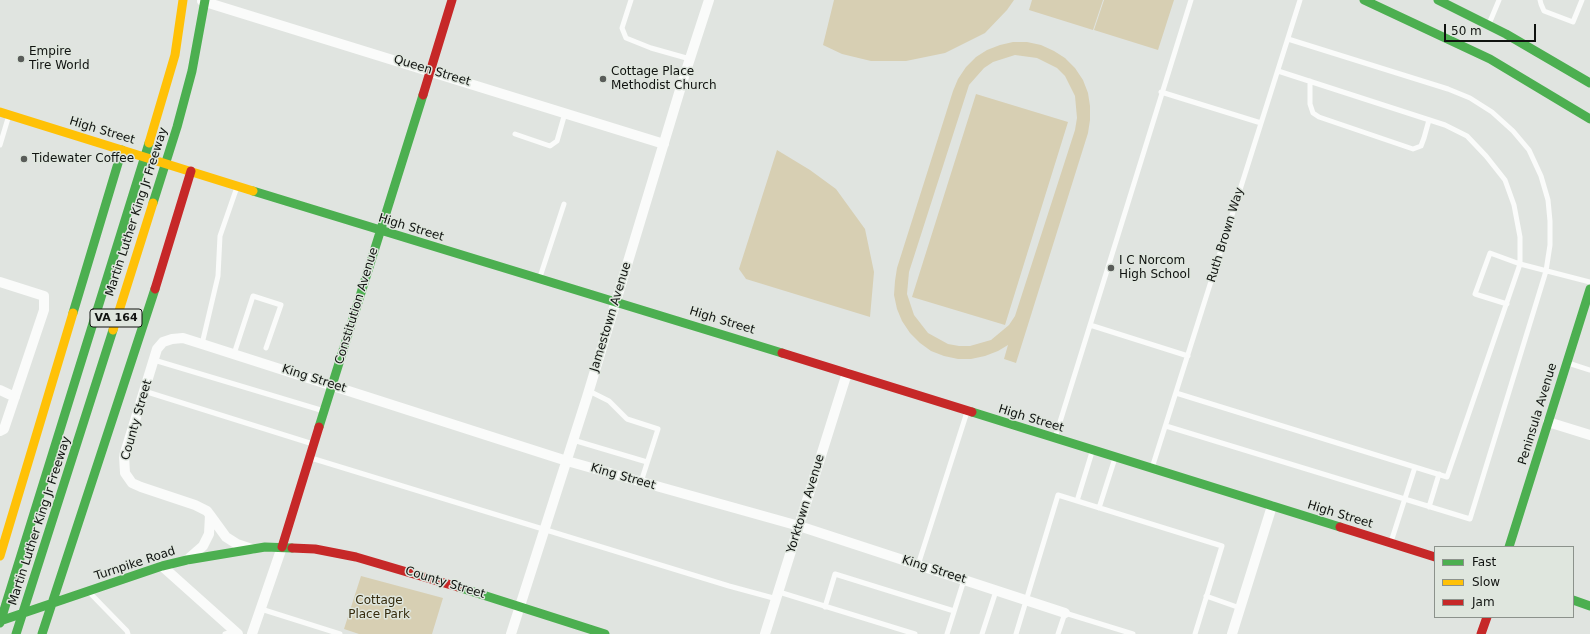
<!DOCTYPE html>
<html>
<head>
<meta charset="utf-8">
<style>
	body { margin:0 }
	#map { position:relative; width:1590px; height:634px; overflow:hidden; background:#e0e4e0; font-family:"DejaVu Sans",sans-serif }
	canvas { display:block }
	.legend { position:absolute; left:1434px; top:546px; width:140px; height:72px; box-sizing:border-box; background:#dfe6de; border:1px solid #8c928c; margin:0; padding:5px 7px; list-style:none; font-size:12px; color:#101310 }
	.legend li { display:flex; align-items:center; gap:8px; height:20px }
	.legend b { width:20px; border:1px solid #8c928c }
	.scale { position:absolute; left:1444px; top:24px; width:92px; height:18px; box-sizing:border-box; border:2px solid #101310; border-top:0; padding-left:5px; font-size:12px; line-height:14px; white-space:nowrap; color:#101310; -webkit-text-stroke:3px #dfe6de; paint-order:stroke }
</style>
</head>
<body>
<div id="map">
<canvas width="1590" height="634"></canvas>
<ul class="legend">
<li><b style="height:5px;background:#4caf50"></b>Fast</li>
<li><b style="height:5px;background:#ffc107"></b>Slow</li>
<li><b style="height:5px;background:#c62828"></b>Jam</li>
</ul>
<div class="scale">50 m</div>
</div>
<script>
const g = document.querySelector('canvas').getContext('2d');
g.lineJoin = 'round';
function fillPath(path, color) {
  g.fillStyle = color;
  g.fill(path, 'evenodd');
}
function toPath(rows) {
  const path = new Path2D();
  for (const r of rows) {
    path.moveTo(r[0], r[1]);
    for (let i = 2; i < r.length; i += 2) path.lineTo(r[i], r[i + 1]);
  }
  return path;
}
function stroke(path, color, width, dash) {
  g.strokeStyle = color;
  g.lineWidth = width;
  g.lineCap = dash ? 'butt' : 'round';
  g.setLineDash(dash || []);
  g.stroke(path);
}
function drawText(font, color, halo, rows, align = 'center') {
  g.font = font + ' "DejaVu Sans",sans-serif';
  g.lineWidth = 3;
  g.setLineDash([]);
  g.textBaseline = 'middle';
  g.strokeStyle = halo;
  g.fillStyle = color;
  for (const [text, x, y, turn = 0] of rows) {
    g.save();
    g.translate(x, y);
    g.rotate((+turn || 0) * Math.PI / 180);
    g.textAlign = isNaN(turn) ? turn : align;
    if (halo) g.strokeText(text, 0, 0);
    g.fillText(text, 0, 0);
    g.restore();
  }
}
const green = toPath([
	[834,0,1014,0,1007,10,985,33,945,53,906,61,871,61,842,54,823,45],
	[1032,0,1103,0,1093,30,1029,10],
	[1104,0,1174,0,1158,50,1094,30],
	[1013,42,1027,42,1041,45,1054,51,1065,58,1075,68,1083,80,1088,93,1090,106,1090,120,1088,133,1016,363,1004,359,1008,345,998,351,985,356,971,359,958,359,944,356,931,351,920,343,910,333,902,321,897,309,894,295,895,281,897,268,953,91,958,79,966,67,976,57,987,50,1000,45],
	[1015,55,1037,58,1057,68,1065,76,1075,96,1077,118,1075,130,1015,316,1009,325,991,340,970,346,959,346,948,344,928,333,914,315,907,294,909,272,969,85,984,68,993,62],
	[976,94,1068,122,1005,325,912,297],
	[777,150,810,170,836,189,865,229,874,272,870,317,746,279,739,269],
	[361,576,443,598,432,634,359,634,344,629]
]);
const lane = toPath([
	[631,0,622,28,626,38,651,48,690,59],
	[1540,0,1541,4,1544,11,1573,22,1582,0],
	[1489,24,1499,0],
	[1278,71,1445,125,1467,136,1486,156,1505,180,1514,205,1520,237,1520,264,1490,253,1475,294,1507,304],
	[1310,81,1310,104,1313,113,1319,117,1413,149,1421,146,1424,138,1429,120],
	[1161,92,1261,123],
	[515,134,550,146,557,141,565,113],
	[0,145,9,115],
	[540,277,564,204],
	[1090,325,1188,356],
	[202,344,218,276,220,236,237,187],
	[234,354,253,296,281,305,266,348],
	[154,360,324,411],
	[1568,363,1590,370],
	[144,391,313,444],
	[589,391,609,401,627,419,658,429,641,482],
	[1176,393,1447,477,1520,264,1590,282],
	[1166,426,1470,519,1546,271,1550,245,1550,221,1548,200,1541,176,1529,150,1513,131,1492,112,1470,98,1448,89,1288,39],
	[1055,438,1191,0],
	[573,440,647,462],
	[311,458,729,586,777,599],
	[1152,468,1300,0],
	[1077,501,1092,452],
	[1429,507,1439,474],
	[1099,508,1115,458],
	[1391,542,1415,467],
	[918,565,967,412],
	[89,592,127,631,128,634],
	[779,592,915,634],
	[1206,596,1240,608],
	[825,607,835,574,954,611],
	[261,609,340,634],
	[225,634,235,631],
	[947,634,964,580],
	[982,634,996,591],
	[1016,634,1058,495,1222,546,1195,634],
	[1058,634,1065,613,1133,634]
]);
const street = toPath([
	[202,1,664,144],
	[0,282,44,296,44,310,4,429,0,431],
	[0,390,15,397],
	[1548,422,1590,435],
	[210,515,207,511,195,505,141,487,132,483,125,473,124,456,157,349,163,342,172,339,183,338,202,344,567,461,799,526,1065,613],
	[187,560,203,546,209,534,210,515,226,537,237,544,252,549],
	[162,566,238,634],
	[252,634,282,547],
	[511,634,587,397,683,80,709,0],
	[765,634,847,373],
	[1232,634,1272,506]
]);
const fast = toPath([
	[1364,0,1490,59,1590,119],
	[1438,0,1506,34,1590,83],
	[253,191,782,353],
	[153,203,177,127,192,71,205,0],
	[73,313,122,150],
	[972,412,1340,527],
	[319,427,423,95],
	[1509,547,1590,289],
	[458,587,605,634],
	[1573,600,1590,606],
	[0,621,162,566,187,560,265,547,292,548],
	[0,623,149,143],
	[16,634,113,330],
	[42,634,155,289]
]);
const slow = toPath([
	[0,112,253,191],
	[149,143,175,55,183,0],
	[113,330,153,203],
	[0,556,73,313]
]);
const jam = toPath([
	[423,95,452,0],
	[155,289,191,171],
	[782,353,972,412],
	[1340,527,1435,557],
	[282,547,319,427],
	[292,548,315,549,356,557,458,587],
	[1481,634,1487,617]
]);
const markers = [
	[21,59,4,"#595c59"],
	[603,79,4,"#595c59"],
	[24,159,4,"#595c59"],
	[1111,268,4,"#595c59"]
];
const shields = [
	[116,318,52]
];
const shieldNames = [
	["VA 164",116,318]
];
const poiNames = [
	["Empire",29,52],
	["Tire World",29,66],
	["Cottage Place",611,72],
	["Methodist Church",611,86],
	["Tidewater Coffee",32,159],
	["I C Norcom",1119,261],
	["High School",1119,275]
];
const streetNames = [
	["Queen Street",432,71,17],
	["High Street",102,131,17],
	["Martin Luther King Jr Freeway",137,212,-72],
	["High Street",411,228,17],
	["Ruth Brown Way",1226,235,-73],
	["Constitution Avenue",357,306,-73],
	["Jamestown Avenue",611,317,-73],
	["High Street",722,321,17],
	["King Street",314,379,18],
	["Peninsula Avenue",1538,414,-73],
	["High Street",1031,419,17],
	["County Street",137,420,-74],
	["King Street",623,477,16],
	["Yorktown Avenue",806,504,-73],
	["High Street",1340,515,17],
	["Martin Luther King Jr Freeway",40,521,-72],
	["Turnpike Road",135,564,-18],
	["King Street",934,570,18],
	["County Street",445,583,17]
];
const parkNames = [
	["Cottage",379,601],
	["Place Park",379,615]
];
fillPath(green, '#d7cfb3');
stroke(lane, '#fafbfa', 5);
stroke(street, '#fafbfa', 10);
stroke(fast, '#4caf50', 9);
stroke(slow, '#ffc107', 9);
stroke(jam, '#c62828', 9);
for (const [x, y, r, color] of markers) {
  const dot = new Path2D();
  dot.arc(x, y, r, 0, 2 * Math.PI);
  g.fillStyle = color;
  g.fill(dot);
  stroke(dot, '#dfe6de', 1.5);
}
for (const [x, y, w] of shields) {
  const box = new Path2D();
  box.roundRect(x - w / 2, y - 9, w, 18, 3);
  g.fillStyle = '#dfe6de';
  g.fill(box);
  stroke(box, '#101310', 1);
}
drawText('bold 11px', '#101310', null, shieldNames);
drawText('12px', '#101310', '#dfe6de', poiNames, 'left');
drawText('12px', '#101310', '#dfe6de', streetNames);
drawText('12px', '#352b0d', '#dfe6de', parkNames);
</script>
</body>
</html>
